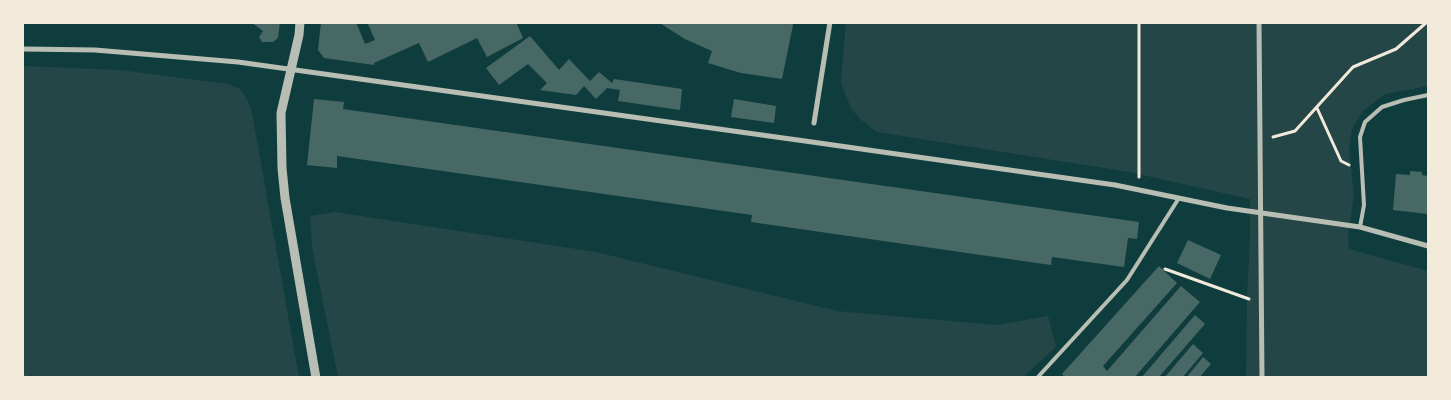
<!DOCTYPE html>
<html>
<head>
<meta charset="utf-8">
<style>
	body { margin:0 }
	#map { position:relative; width:1451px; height:400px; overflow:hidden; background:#0f3d3e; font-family:Spectral,serif }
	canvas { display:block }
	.frame { position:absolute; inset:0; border:24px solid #f1e9da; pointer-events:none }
</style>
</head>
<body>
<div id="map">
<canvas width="1451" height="400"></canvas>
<div class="frame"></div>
</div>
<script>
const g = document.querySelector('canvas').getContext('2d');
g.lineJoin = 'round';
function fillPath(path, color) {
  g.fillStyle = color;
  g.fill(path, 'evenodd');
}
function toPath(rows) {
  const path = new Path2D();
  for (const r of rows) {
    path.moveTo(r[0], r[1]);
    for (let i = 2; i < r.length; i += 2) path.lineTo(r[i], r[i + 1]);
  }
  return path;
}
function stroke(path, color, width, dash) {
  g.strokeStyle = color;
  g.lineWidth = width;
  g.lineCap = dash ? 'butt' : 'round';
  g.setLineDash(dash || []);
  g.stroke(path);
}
const green = toPath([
	[846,23,1428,23,1428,86,1385,94,1363,111,1352,129,1349,149,1354,196,1348,236,1349,249,1428,271,1428,377,1246,377,1247,299,1250,234,1250,199,1129,172,877,132,860,119,851,108,842,86,841,80],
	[23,66,120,70,228,84,240,89,248,101,252,113,299,377,23,378],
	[335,212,596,252,837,311,996,325,1048,316,1056,347,1022,378,338,377,312,247,310,216]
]);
const building = toPath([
	[251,22,280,22,278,38,273,42,262,42,259,37,263,31],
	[321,22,356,22,365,44,375,40,367,22,516,22,523,38,487,57,477,38,428,62,419,43,374,63,374,65,324,58,318,50],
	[658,22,791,22,793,25,782,79,741,73,708,63,712,51,685,39],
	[530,36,559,70,569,59,590,81,599,72,612,83,614,79,682,89,680,110,618,101,620,90,607,88,596,99,584,86,576,95,540,90,547,83,528,64,499,85,486,68],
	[314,99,344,102,343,109,1139,222,1137,239,1128,238,1124,267,1052,257,1051,265,751,222,752,215,337,156,337,168,307,165],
	[734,99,776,106,774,123,731,117],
	[1410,171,1422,172,1422,175,1428,176,1428,214,1393,210,1396,174,1410,175],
	[1188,240,1221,255,1210,279,1177,263],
	[1159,266,1177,283,1103,366,1107,371,1181,286,1200,302,1134,378,1065,378,1062,374],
	[1195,315,1205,324,1158,378,1141,378],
	[1193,344,1203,353,1182,378,1164,378],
	[1203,357,1211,364,1199,378,1186,378]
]);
const path = toPath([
	[1317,108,1341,161,1349,165],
	[1273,137,1295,131,1353,67,1396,49,1427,22],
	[1139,177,1139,22],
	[1165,269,1249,299],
	[22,376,25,378]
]);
const service = toPath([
	[1360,227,1364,205,1360,137,1365,122,1382,107,1404,100,1428,95],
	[1037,378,1127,280,1179,198]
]);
const minor = toPath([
	[1259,22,1262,378],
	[22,49,95,50,238,62,812,142,1115,185,1227,208,1360,227,1428,246],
	[814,123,830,22]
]);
const tertiary = toPath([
	[300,22,299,35,281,113,282,168,285,198,316,378]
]);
fillPath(green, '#244646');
fillPath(building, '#486865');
stroke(path, '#f1e9da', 3);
stroke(service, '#b8beb3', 4);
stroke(minor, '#b8beb3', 5);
stroke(tertiary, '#b8beb3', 9);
</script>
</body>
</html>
